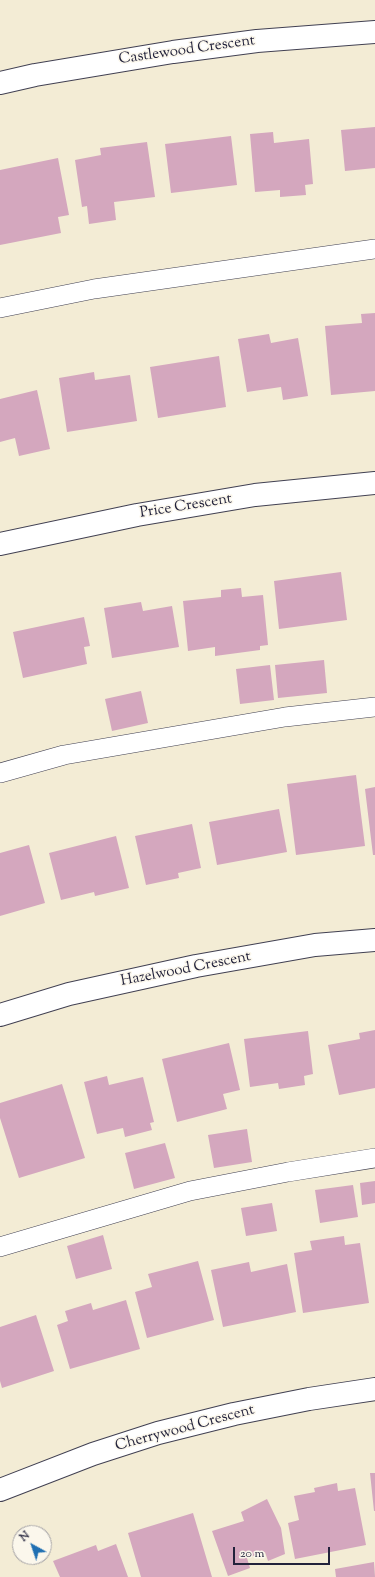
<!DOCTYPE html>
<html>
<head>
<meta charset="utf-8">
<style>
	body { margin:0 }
	#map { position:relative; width:375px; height:1577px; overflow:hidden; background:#f3ecd5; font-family:"Sorts Mill Goudy",serif }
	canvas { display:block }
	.north { position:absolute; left:12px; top:1525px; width:40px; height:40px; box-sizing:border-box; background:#fbf7ec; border:1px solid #a4a2a5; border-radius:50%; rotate:320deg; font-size:11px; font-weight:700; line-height:16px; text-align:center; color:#22223b }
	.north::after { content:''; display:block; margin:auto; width:14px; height:18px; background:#1f6fb2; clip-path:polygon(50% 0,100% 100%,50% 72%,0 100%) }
	.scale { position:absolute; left:233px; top:1547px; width:97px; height:18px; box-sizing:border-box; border:2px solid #22223b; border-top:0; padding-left:5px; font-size:12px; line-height:14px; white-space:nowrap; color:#22223b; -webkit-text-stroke:3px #fbf7ec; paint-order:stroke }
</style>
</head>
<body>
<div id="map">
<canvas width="375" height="1577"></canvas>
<div class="north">N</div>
<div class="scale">20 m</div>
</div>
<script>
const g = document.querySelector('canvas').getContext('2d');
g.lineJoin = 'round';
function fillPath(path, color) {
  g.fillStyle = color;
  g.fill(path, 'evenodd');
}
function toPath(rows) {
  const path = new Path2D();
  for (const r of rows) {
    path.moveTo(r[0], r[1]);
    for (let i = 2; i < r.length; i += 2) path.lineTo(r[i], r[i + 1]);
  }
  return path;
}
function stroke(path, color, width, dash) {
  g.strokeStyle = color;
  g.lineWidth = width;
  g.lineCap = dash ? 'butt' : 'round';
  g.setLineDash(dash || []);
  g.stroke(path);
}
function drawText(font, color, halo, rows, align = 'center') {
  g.font = font + ' "Sorts Mill Goudy",serif';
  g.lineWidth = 3;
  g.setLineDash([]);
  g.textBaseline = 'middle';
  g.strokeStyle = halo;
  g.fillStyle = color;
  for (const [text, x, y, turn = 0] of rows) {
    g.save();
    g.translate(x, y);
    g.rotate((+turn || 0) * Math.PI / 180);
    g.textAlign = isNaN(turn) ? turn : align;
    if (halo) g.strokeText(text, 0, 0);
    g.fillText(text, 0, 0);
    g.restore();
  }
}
const building = toPath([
	[375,127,375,168,345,171,341,130],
	[273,132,274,143,309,139,313,184,305,185,306,195,280,197,280,190,255,192,250,134],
	[231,136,237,185,171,193,165,144],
	[147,142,155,197,114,202,116,220,89,224,87,206,82,207,75,160,101,155,100,148],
	[58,158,69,215,58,217,61,233,0,245,0,170],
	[375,313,375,391,331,395,325,326,362,323,361,314],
	[269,334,271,343,298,338,308,396,283,400,281,387,247,392,238,339],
	[219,356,226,407,158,418,150,367],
	[94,372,95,380,130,375,137,421,67,432,59,378],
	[37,390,50,449,19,456,15,438,0,442,0,399],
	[341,572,347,620,279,629,274,581],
	[241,588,242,597,263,595,268,645,260,646,260,650,215,656,215,647,188,651,183,601,221,597,221,590],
	[141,602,143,611,172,606,179,647,112,658,104,608],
	[84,617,90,646,84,647,87,664,23,678,13,632],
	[324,660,327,693,278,698,275,665],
	[270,665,274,700,240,704,236,669],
	[141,691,148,723,112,731,105,699],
	[356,775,365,846,296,855,287,784],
	[375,787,375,855,373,855,365,789],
	[279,809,287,852,217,865,209,822],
	[192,824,201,868,178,873,179,878,146,885,135,836],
	[116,836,129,888,95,896,94,892,61,900,49,853],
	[29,845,45,903,0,916,0,853],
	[375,1030,375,1088,339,1095,328,1045,360,1039,359,1033],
	[308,1031,313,1074,304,1076,305,1085,279,1089,278,1083,250,1087,244,1039],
	[229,1043,240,1090,223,1094,227,1109,177,1122,162,1059],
	[107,1076,109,1085,143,1077,154,1122,150,1123,152,1130,125,1137,123,1128,97,1134,84,1082],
	[62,1084,85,1158,19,1178,0,1118,0,1103],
	[247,1129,252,1162,214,1168,208,1135],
	[165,1143,175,1178,134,1189,125,1153],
	[375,1181,375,1203,362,1205,360,1183],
	[353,1185,358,1217,320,1223,315,1190],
	[272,1203,277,1231,246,1236,241,1208],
	[103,1235,112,1269,76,1279,67,1246],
	[344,1236,345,1245,360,1243,369,1303,303,1313,294,1253,312,1250,310,1241],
	[198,1261,214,1320,147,1338,135,1292,152,1287,148,1274],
	[249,1262,251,1272,287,1264,296,1312,223,1327,211,1270],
	[126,1300,140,1349,70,1369,57,1325,68,1321,65,1311,91,1303,93,1310],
	[36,1315,54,1371,2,1388,0,1381,0,1327],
	[370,1473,375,1473,375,1511,374,1511],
	[337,1483,338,1491,355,1488,366,1545,295,1559,288,1523,299,1520,294,1496,315,1492,314,1488],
	[267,1499,281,1528,285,1554,268,1561,265,1552,247,1558,250,1568,228,1576,212,1531,244,1521,241,1512],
	[193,1513,212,1577,141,1577,128,1533],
	[116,1544,128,1577,60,1577,53,1561,96,1545,98,1551],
	[374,1562,375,1577,336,1577,335,1569]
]);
const lane = toPath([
	[0,308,94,289,375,249],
	[0,773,64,755,285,717,375,707],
	[0,1247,190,1191,288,1172,375,1158]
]);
const street = toPath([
	[0,83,35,75,173,52,257,41,375,32],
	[0,544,137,515,255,495,375,483],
	[0,1015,69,994,196,966,315,945,375,940],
	[0,1490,93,1454,158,1433,234,1414,309,1399,375,1389]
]);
const streetNames = [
	["Castlewood Crescent",187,51,-8],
	["Price Crescent",186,507,-9],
	["Hazelwood Crescent",186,970,-11],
	["Cherrywood Crescent",185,1429,-15]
];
fillPath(building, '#d4a7be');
stroke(lane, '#414052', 20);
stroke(street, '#414052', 24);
stroke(lane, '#fff', 19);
stroke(street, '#fff', 22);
drawText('15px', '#22223b', '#fbf7ec', streetNames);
</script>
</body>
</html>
